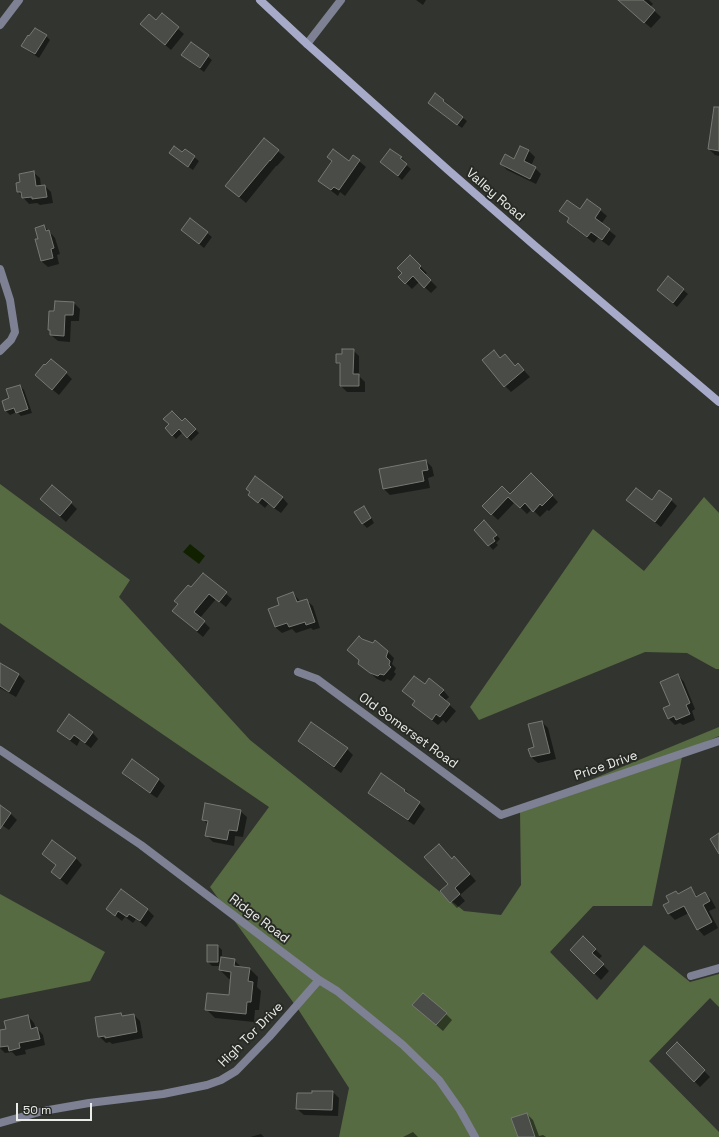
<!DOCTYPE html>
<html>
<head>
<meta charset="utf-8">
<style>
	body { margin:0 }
	#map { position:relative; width:719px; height:1137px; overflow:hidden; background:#32352f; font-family:"Space Grotesk",sans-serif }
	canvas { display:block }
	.scale { position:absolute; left:16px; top:1103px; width:76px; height:18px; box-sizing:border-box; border:2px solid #eaece8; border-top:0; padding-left:5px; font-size:12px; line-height:14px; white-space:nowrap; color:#eaece8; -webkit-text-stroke:3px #282b25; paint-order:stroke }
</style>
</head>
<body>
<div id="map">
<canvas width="719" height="1137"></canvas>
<div class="scale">50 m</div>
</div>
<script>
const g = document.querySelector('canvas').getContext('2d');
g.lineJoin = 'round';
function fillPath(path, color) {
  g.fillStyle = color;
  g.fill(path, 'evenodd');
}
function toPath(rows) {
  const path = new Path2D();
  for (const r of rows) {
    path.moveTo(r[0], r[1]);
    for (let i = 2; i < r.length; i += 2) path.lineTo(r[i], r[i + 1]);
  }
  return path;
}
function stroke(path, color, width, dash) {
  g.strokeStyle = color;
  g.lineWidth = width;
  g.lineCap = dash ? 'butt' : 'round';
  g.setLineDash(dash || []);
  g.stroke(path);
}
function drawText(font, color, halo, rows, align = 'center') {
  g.font = font + ' "Space Grotesk",sans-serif';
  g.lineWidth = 4;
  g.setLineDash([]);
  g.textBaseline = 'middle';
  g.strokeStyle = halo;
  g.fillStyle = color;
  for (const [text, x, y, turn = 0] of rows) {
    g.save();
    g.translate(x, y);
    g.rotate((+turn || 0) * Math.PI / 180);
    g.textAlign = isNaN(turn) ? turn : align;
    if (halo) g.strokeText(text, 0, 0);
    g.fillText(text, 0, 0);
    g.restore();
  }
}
const forest = toPath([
	[0,484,130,580,119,597,250,740,464,911,501,915,521,885,520,809,719,727,719,736,683,752,652,906,593,906,550,952,597,1000,644,945,690,982,719,974,719,1007,710,998,649,1061,719,1132,719,1137,339,1137,349,1088,298,1009,210,887,269,807,0,623],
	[704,497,719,513,719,669,716,669,687,653,645,652,479,720,470,707,593,529,644,571],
	[0,894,105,952,90,981,0,999]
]);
const water = toPath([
	[190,544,205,556,199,564,183,552]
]);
const shadow = toPath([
	[416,0,426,0,423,5],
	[627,0,649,0,653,4,650,7,661,17,651,28,630,10],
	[162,15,184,34,171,50,141,24,156,21],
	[46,36,50,40,39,58,27,50,23,46],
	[191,43,212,60,204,72,187,59],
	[436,94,448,104,447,106,467,121,462,128,433,107],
	[719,113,719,156,715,155,709,149],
	[264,140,285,157,277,166,276,166,246,203,233,192],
	[521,147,529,151,535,157,531,166,535,168,541,174,536,184,507,170,501,164,514,160],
	[185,150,199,161,193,170,174,157,182,153],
	[353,156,366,167,345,196,340,192,338,196,326,187,319,181,349,162],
	[401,157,405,161,404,163,411,169,402,180,385,165],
	[33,172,40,178,41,186,45,186,51,192,53,203,40,205,37,203,29,204,18,192,22,183],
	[600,210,607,216,601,224,616,236,609,246,598,238,594,243,574,228,568,222,570,219,561,211],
	[190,219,212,237,204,248,182,230],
	[44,226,55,238,60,254,57,255,59,264,48,267,41,261,39,239],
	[410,257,427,273,425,275,437,287,431,293,419,282,412,289,400,277,403,273],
	[668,277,688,294,677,307,662,294],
	[74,303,80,309,79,321,71,321,70,342,58,341,51,335,51,332,49,329,55,312],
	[353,350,359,356,359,376,365,382,365,392,347,392,341,386,341,366,337,362,343,355],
	[494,352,501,359,515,367,518,364,530,377,511,392,505,386],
	[66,373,72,379,59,395,42,381],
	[20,386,24,390,32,413,21,416,17,412,10,415,6,411],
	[185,419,199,433,191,441,183,432,176,439,166,428,170,424,182,422],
	[426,461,432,467,434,476,428,478,430,488,390,495,384,489],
	[531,474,558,502,549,511,547,510,540,517,532,509,527,514,515,502,498,520,483,506,510,496],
	[250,495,282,497,288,504,281,513,268,504,265,508],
	[41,499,71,503,77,509,66,522],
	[628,500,652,501,671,500,677,506,661,527,634,506],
	[364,508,368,512,374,523,367,528,363,524,356,513],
	[488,526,500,539,496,543,498,545,493,550,475,530],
	[203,574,232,599,226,607,216,599,200,618,210,628,203,637,180,617,191,588],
	[293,593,299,600,300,602,306,600,313,606,320,628,313,630,311,628,296,633,292,629,282,633,275,627],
	[349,650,388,652,394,658,392,664,396,668,394,672,396,674,391,681,387,679,384,682,377,679,359,663,360,661],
	[0,664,19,675,25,681,16,697,0,688],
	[678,675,684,682,695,709,692,711,695,720,683,725,680,723,675,725,668,718],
	[425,685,443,690,449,697,445,701,456,711,446,723,443,720,438,725,420,711,413,705],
	[542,722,548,728,556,759,538,763,531,757,535,748],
	[58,731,92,732,98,739,91,748,80,740,77,746,65,737],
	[299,741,347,749,353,755,341,773,305,747],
	[132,760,159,780,165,786,157,798,129,779,123,773],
	[405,790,425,809,414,825,376,799,369,793],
	[0,806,11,814,17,820,9,830,0,824],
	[240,811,247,817,243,837,235,836,234,846,213,842,206,835,208,825,203,819],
	[43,854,76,858,82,865,67,885,52,872,57,865],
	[452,860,461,864,476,881,460,895,465,901,457,908,451,902,450,884],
	[691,889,698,897,705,893,711,899,716,908,709,911,718,928,704,936,698,929,689,913,675,920,669,914,665,906,679,895],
	[121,890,148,910,154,916,146,927,136,919,133,923,125,917,122,921,107,909],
	[583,937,602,956,598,960,609,971,601,980,571,950],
	[218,946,222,950,222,958,234,960,242,968,249,968,258,977,257,987,261,991,259,1010,255,1010,254,1022,215,1018,206,1009,230,996,232,979,229,979,220,970,221,966,212,966,208,962],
	[420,1011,446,1014,452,1020,443,1031],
	[121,1014,124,1017,134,1015,140,1021,143,1038,112,1044,110,1042,106,1043,99,1036],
	[28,1016,34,1023,36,1029,37,1028,43,1035,45,1045,25,1050,26,1054,16,1056,12,1052,5,1053,0,1048,0,1031,7,1029],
	[677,1043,710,1077,700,1087,667,1053],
	[313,1092,333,1092,339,1098,338,1116,304,1115,297,1109,313,1094],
	[527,1114,533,1120,539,1136,543,1135,546,1137,519,1137],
	[413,1132,418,1137,403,1137],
	[261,1134,264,1137,250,1137]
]);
const building = toPath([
	[618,0,643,0,655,10,644,23,618,0],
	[162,13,179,27,165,45,140,24,149,14,156,20,162,13],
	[35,28,47,35,35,54,21,46,28,35,29,36,35,28],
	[191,42,209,55,200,68,181,55,191,42],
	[435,93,444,100,443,101,463,117,457,125,428,103,435,93],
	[714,107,719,107,719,151,708,149,714,107],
	[264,138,279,150,270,161,270,160,239,197,225,186,264,138],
	[174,146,182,152,185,149,195,156,188,167,169,153,174,146],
	[520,146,529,150,524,161,536,167,530,179,500,164,505,154,514,159,520,146],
	[333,149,349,161,353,155,360,160,339,190,334,187,331,190,318,181,332,161,327,157,333,149],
	[390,149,402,157,400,158,407,164,398,176,380,162,390,149],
	[34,171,36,186,45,185,47,197,32,199,32,197,22,198,21,192,17,192,16,183,20,182,19,174,34,171],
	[587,199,601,209,595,218,610,229,602,240,591,232,587,237,567,222,569,218,559,211,567,200,580,209,587,199],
	[190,218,208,232,199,244,181,230,190,218],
	[44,225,46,231,49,230,54,248,51,249,53,258,41,261,35,239,38,239,35,228,44,225],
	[410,255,421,266,419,268,431,280,424,288,413,276,405,284,398,277,402,273,397,268,410,255],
	[668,276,684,289,673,303,657,290,668,276],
	[55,301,74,302,73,315,65,315,64,336,50,335,50,330,48,330,49,311,54,311,55,301],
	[342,349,354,349,353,374,359,374,359,386,340,386,340,363,336,363,336,354,342,354,342,349],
	[494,350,500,358,505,354,515,366,518,363,524,370,504,387,482,360,494,350],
	[51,359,67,372,52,390,35,375,44,364,45,365,51,359],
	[20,385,28,409,16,413,14,408,5,411,2,401,9,398,6,389,20,385],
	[172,411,182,421,185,418,196,429,187,438,179,429,172,436,165,428,169,424,163,419,172,411],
	[426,460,428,470,422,471,424,481,383,489,379,469,426,460],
	[531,473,553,495,542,506,540,504,533,512,525,503,520,508,508,497,491,515,482,506,502,486,510,494,531,473],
	[255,476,283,497,274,508,262,498,258,503,248,495,250,492,246,489,255,476],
	[52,485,72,502,60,516,40,499,52,485],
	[636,488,652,500,659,490,672,499,655,522,626,500,636,488],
	[364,506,371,518,362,524,354,512,364,506],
	[484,520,497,535,493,538,495,541,488,546,474,530,484,520],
	[203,573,227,592,219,602,209,594,194,612,205,621,197,631,172,611,178,604,174,601,188,585,191,587,203,573],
	[293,592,297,602,307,599,315,622,306,625,305,622,289,627,287,623,275,627,268,609,279,605,277,598,293,592],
	[359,636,362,639,373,643,375,640,388,651,386,657,390,661,389,665,391,667,384,675,380,674,378,676,370,673,358,664,359,660,347,650,359,636],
	[0,663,19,674,9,692,0,686,0,663],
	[678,674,690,703,686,705,690,714,676,720,674,716,668,719,663,708,670,705,660,682,678,674],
	[414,676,425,684,429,678,444,690,439,695,450,704,440,717,436,714,432,720,412,705,415,701,402,691,414,676],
	[69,714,93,732,85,743,74,735,70,740,57,731,69,714],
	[542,721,550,753,531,757,528,749,534,747,528,724,542,721],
	[311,722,348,748,334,767,298,741,311,722],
	[132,759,159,779,150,793,122,773,132,759],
	[381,773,405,790,404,791,420,802,408,820,368,793,381,773],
	[205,803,241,810,237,831,229,830,227,840,205,836,208,821,202,820,205,803],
	[0,805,11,813,0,829,0,805],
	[719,833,719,854,710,839,719,833],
	[52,840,76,858,60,879,51,872,56,865,42,854,52,840],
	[439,844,452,859,454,856,470,874,455,888,460,894,450,903,440,891,448,884,424,857,439,844],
	[691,887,696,897,705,892,710,901,703,905,712,922,697,930,684,906,668,914,663,905,669,902,666,896,676,891,678,894,691,887],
	[121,889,148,909,140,921,129,914,127,917,118,911,115,916,106,909,121,889],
	[583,936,596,949,592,953,604,964,594,974,570,950,583,936],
	[207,945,218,945,218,962,207,962,207,945],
	[221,957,235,959,234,966,250,968,248,981,253,982,251,1002,247,1002,246,1014,205,1010,207,993,229,995,231,972,219,970,221,957],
	[423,993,447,1013,436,1025,412,1005,423,993],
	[121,1013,122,1016,134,1014,137,1032,105,1038,105,1036,98,1037,95,1017,121,1013],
	[28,1015,31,1029,37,1027,40,1039,19,1043,20,1048,9,1051,8,1046,0,1047,0,1030,6,1029,4,1021,28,1015],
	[677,1042,705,1070,694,1082,666,1053,677,1042],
	[312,1091,333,1091,332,1110,296,1109,297,1093,312,1093,312,1091],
	[527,1113,535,1137,518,1137,511,1118,527,1113]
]);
const minor = toPath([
	[0,25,19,0],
	[307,44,341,0],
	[0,269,10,300,15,332,11,340,0,351],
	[298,672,317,679,501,815,719,741],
	[0,750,141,845,319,980,337,991,403,1045,439,1080,460,1110,475,1137],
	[691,976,719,968],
	[0,1123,43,1111,89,1103,163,1094,207,1085,221,1080,236,1071,269,1037,319,980]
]);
const secondary = toPath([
	[260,0,307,44,448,170,534,245,719,402]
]);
const streetNames = [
	["Valley Road",495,195,41],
	["Old Somerset Road",408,731,36],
	["Price Drive",606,766,-19],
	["Ridge Road",259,919,37],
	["High Tor Drive",251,1035,-45]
];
fillPath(forest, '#576b42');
fillPath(water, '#112100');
fillPath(shadow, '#0007');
fillPath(building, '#4a4d47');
stroke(building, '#767973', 1);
stroke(minor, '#7e8093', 8);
stroke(secondary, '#a8aaca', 8);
drawText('13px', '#eaece8', '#282b25', streetNames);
</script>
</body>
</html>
